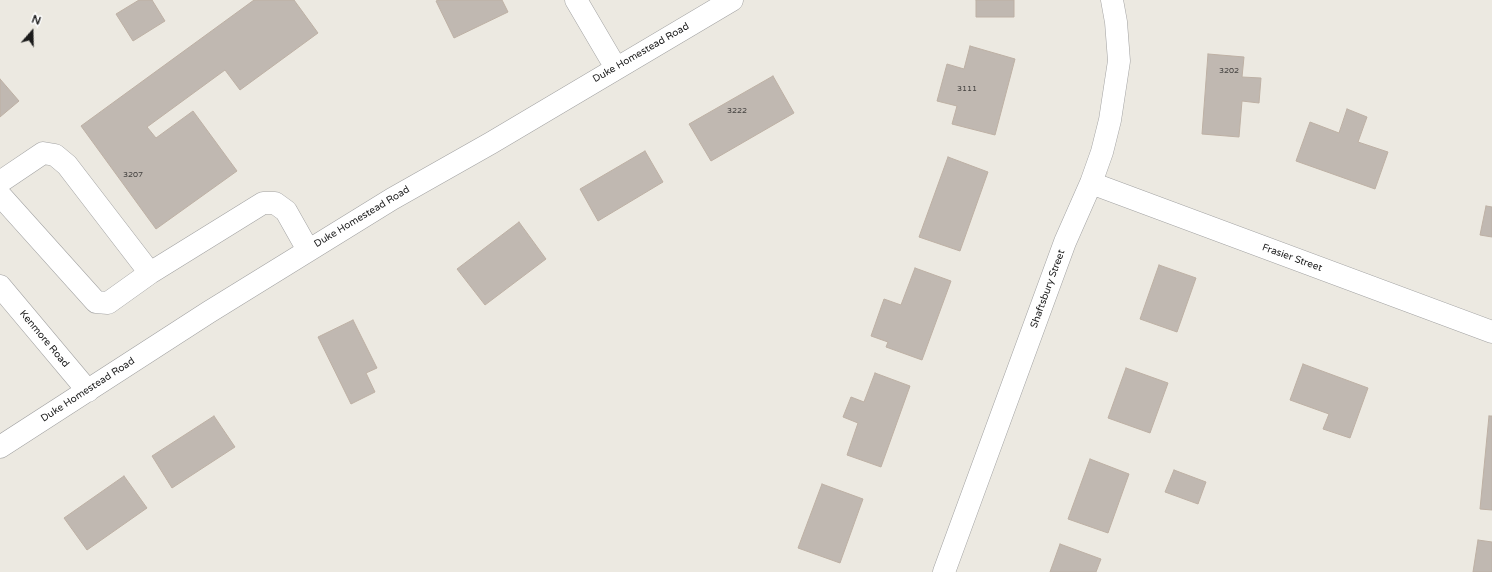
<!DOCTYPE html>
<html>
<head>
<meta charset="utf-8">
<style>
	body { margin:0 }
	#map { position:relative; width:1492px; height:572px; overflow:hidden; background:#ece9e1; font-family:"Varela Round",sans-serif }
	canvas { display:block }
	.north { position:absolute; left:12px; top:12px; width:40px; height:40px; -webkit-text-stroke:3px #fff; paint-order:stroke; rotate:20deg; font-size:11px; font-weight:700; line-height:16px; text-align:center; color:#1b1b1b }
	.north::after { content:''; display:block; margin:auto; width:14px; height:18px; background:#1b1b1b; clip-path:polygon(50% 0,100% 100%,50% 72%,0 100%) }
</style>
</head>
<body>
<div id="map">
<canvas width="1492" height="572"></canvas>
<div class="north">N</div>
</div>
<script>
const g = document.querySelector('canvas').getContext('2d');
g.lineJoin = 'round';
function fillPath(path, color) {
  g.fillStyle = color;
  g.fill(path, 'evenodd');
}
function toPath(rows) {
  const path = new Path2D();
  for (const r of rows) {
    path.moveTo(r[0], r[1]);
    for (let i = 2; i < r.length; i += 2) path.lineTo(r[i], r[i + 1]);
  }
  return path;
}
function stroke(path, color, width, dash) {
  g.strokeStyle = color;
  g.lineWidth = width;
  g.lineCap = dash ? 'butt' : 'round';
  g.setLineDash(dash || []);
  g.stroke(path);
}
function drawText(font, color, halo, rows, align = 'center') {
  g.font = font + ' "Varela Round",sans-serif';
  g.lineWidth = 3;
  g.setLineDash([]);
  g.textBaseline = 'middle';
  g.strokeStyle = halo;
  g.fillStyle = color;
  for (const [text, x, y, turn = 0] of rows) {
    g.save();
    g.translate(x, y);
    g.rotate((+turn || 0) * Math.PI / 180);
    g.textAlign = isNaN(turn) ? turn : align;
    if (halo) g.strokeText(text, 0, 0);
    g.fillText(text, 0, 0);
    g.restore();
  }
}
const building = toPath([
	[139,0,152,0,165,21,133,41,116,14,139,0],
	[254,0,294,0,318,33,240,90,225,70,147,127,156,138,193,111,237,171,156,229,81,126,254,0],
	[438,0,502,0,508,12,454,38,436,1,438,0],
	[976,0,1014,0,1014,17,976,17,976,0],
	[970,46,1015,59,995,135,952,124,957,106,937,101,947,64,964,69,970,46],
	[1208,54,1244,57,1242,77,1261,78,1259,103,1242,101,1239,137,1202,134,1208,54],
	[773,76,794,113,711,161,689,124,773,76],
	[0,79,19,101,0,117,0,79],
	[1347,109,1367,117,1358,142,1388,152,1375,189,1296,161,1310,122,1339,133,1347,109],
	[645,151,663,182,598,221,580,189,645,151],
	[948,157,988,172,960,251,919,237,948,157],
	[1486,206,1492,207,1492,237,1480,235,1486,206],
	[519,222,546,259,485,305,457,269,519,222],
	[1159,265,1196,278,1177,332,1140,319,1159,265],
	[915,268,951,281,922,360,886,347,888,342,871,336,884,299,901,305,915,268],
	[353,320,377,368,366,373,375,392,351,404,318,337,353,320],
	[1303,364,1368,388,1350,438,1323,429,1329,414,1290,400,1303,364],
	[1126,368,1168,383,1150,433,1108,418,1126,368],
	[875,373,910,386,881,467,847,455,858,423,843,417,851,397,864,402,875,373],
	[214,416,235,447,172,488,152,456,214,416],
	[1489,416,1492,416,1492,510,1480,509,1489,416],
	[1090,459,1129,474,1108,533,1068,519,1090,459],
	[1174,470,1206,482,1198,504,1165,492,1174,470],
	[124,476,147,508,87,550,64,518,124,476],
	[822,484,863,499,840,563,798,548,822,484],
	[1478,540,1492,542,1492,572,1473,572,1478,540],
	[1060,544,1101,559,1096,572,1050,572,1060,544]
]);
const minor = toPath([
	[576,0,616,68],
	[0,182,43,153,55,155,67,165,150,273,263,203,275,203,286,211,308,250],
	[1091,183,1492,332],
	[0,195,96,302,108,303,150,273],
	[0,286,88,391],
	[0,447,209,312,392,199,491,143,732,0],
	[944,572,1065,242,1091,183,1102,152,1110,120,1119,61,1116,22,1112,0]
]);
const numberNames = [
	["3202",1229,71],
	["3111",967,89],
	["3222",737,111],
	["3207",133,175]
];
const streetNames = [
	["Duke Homestead Road",641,53,-30],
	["Duke Homestead Road",362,217,-31],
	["Frasier Street",1292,258,20],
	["Shaftsbury Street",1048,289,-70],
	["Kenmore Road",44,339,50],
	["Duke Homestead Road",88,390,-33]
];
fillPath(building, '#c0b8b1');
stroke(building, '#bdb0a4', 1);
stroke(minor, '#a2a2a2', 23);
stroke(minor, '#fff', 22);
drawText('8px', '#444240', null, numberNames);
drawText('10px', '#1b1b1b', '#fff', streetNames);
</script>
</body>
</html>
